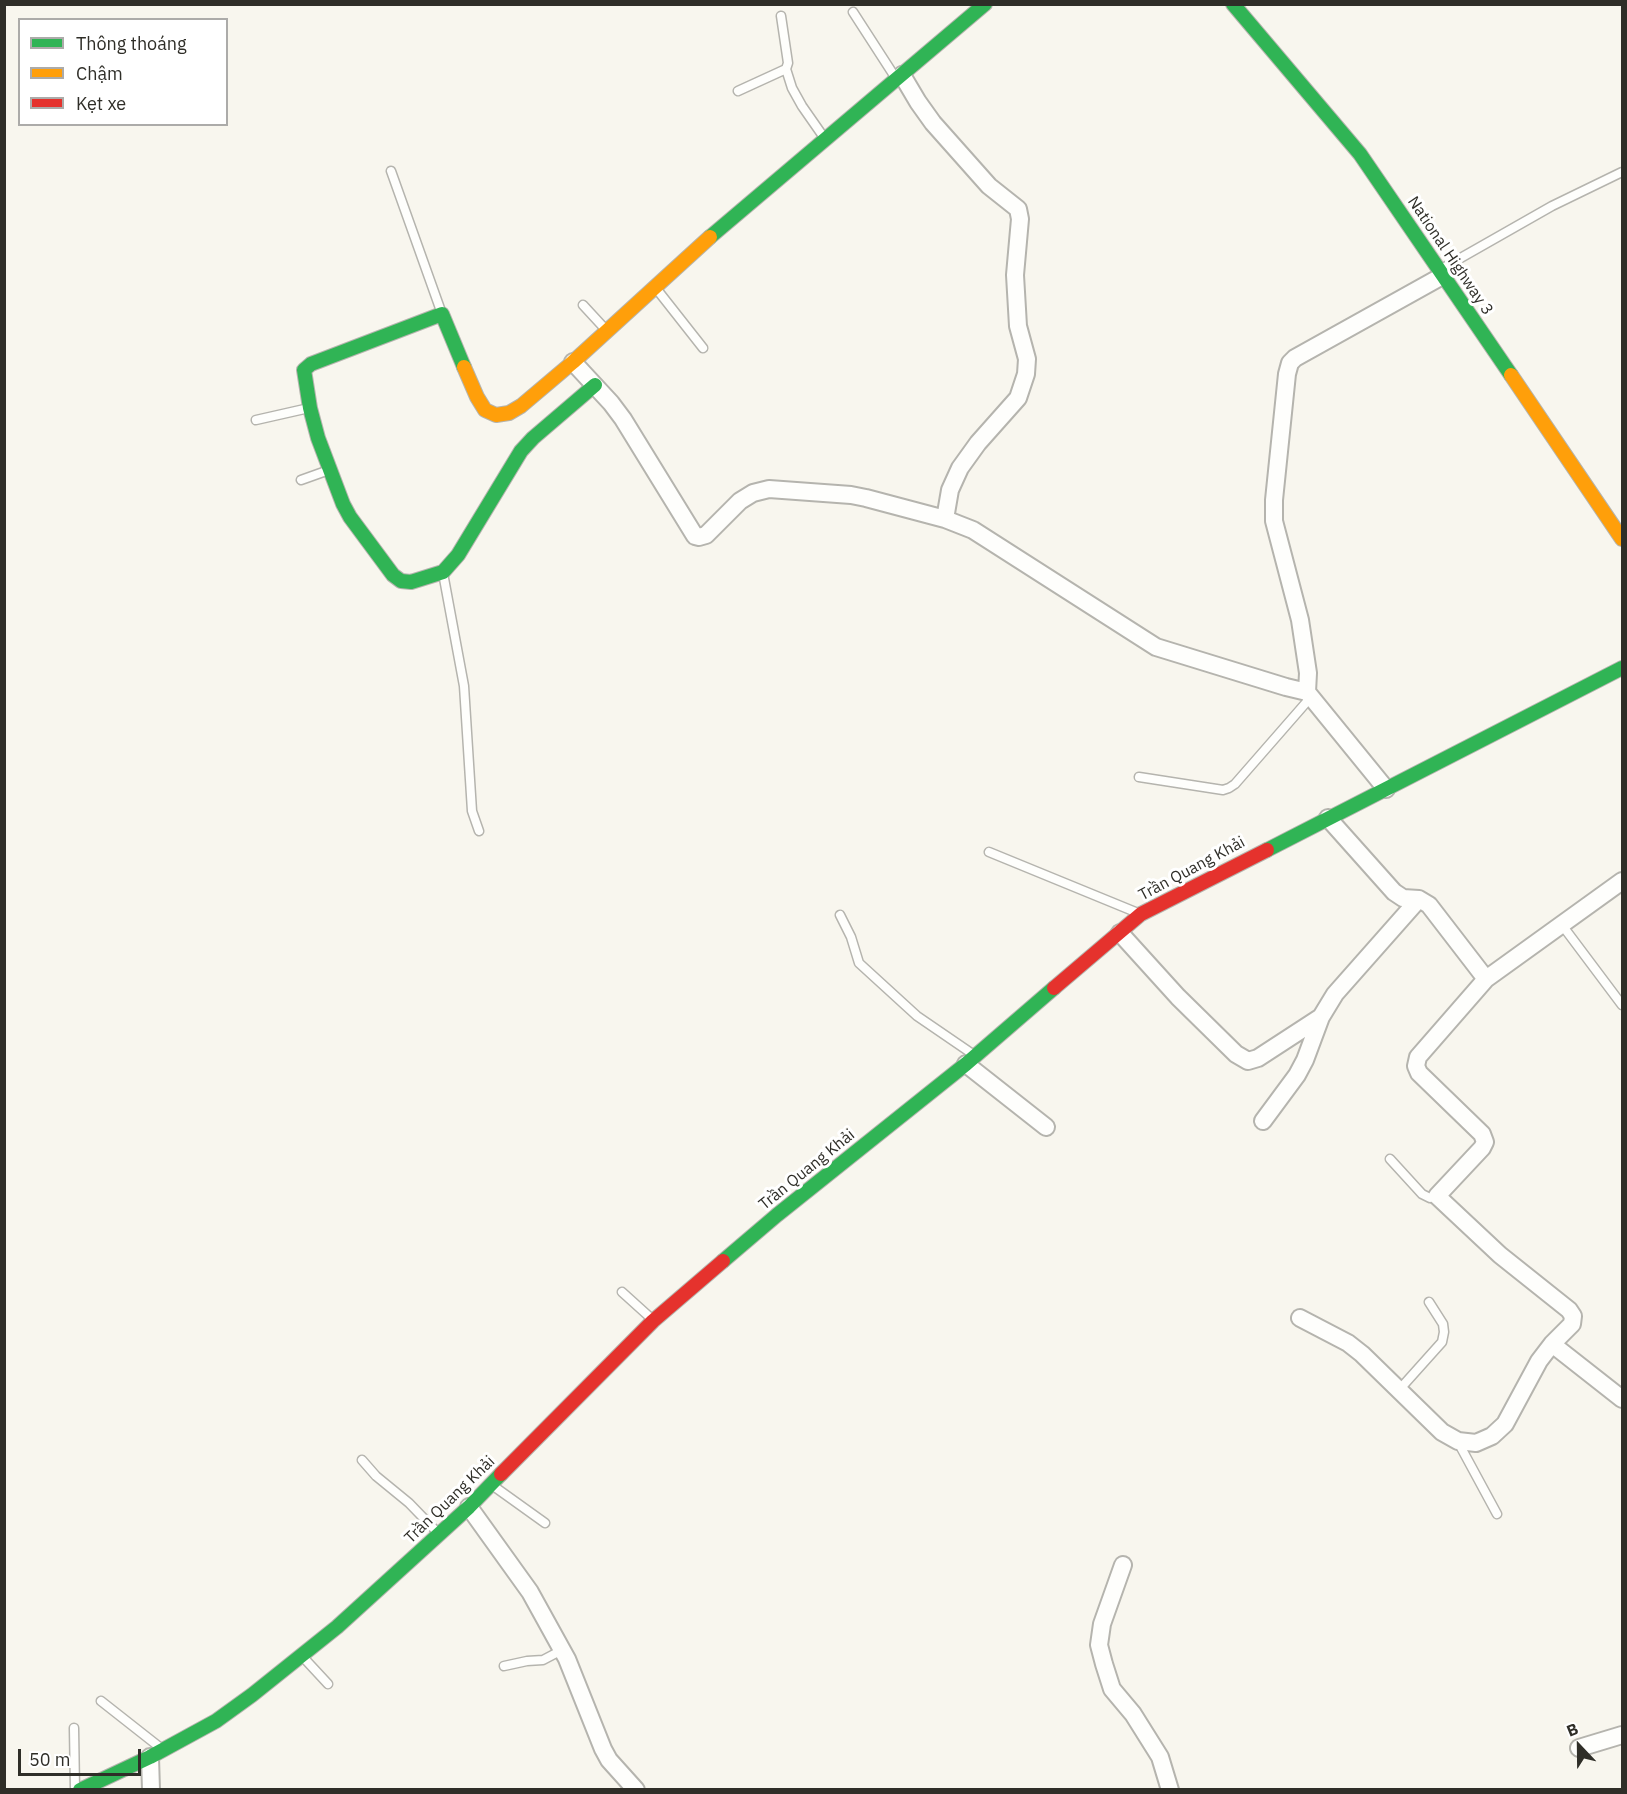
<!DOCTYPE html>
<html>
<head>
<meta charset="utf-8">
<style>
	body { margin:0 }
	#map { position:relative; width:1627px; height:1794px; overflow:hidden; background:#f8f6ee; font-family:"IBM Plex Sans",sans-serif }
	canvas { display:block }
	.frame { position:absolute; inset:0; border:6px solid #2f2e28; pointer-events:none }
	.legend { position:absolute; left:18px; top:18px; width:210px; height:108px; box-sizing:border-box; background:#fff; border:2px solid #acaba9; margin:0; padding:8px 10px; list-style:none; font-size:18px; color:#2f2e28 }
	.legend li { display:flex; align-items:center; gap:12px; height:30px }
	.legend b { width:30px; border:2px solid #acaba9 }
	.north { position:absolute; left:1549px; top:1716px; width:60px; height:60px; -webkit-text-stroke:4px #fff; paint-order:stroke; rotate:338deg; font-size:16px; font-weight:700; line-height:24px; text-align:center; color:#2f2e28 }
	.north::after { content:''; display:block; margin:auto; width:21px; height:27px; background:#2f2e28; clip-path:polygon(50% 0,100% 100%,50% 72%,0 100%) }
	.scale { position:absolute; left:18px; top:1749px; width:123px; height:27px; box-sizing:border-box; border:3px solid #2f2e28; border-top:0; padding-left:8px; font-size:18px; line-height:21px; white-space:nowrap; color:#2f2e28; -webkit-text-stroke:4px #fff; paint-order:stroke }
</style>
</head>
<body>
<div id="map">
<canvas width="1627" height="1794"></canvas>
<div class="frame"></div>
<ul class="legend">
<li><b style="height:8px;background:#30b455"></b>Thông thoáng</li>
<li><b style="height:8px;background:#ff9f0a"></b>Chậm</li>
<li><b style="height:8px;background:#e5322d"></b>Kẹt xe</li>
</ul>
<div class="north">B</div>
<div class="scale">50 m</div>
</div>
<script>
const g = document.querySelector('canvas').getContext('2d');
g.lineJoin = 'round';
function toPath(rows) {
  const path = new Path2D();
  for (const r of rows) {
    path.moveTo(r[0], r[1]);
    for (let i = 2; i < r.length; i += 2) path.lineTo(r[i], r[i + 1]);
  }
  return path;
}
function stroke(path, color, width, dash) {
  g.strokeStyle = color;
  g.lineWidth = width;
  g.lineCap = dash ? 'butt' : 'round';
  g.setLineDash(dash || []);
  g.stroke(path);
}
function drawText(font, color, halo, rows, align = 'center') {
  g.font = font + ' "IBM Plex Sans",sans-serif';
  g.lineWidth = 6;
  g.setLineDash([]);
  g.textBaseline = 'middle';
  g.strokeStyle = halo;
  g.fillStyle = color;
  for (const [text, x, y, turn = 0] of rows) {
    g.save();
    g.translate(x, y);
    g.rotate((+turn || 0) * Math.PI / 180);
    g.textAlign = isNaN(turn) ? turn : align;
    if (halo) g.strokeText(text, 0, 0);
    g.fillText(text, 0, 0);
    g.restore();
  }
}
const lane = toPath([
	[853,12,895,77],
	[781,16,788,63,786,69,792,88,802,106,825,139],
	[738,91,786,69],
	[391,171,442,314],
	[1443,268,1552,206,1622,172],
	[655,287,703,348],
	[583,305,607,331],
	[256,420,309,408],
	[301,480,329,470],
	[443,573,464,686,472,811,479,831],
	[1139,777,1223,790,1229,788,1235,784,1311,697],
	[989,852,1138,913],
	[840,915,851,937,859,963,917,1016,974,1055],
	[1562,925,1622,1005],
	[1390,1159,1422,1194,1430,1198,1437,1196],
	[622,1292,653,1320],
	[1399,1390,1442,1342,1444,1332,1443,1324,1429,1302],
	[1458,1442,1497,1514],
	[362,1460,376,1476,409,1503,439,1534],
	[492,1485,545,1523],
	[302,1656,328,1684],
	[504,1666,527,1661,543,1660,562,1650],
	[101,1701,162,1749],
	[74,1728,75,1789]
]);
const street = toPath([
	[902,75,918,102,933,123,989,186,1018,209,1020,219,1015,275,1018,326,1027,359,1026,374,1018,398,978,443,960,468,950,490,945,519],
	[573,362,611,403,623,419,695,536,699,537,706,535,740,501,753,493,769,489,851,495,866,498,945,519,973,530,1156,647,1286,687,1307,692],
	[1386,789,1307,692,1308,673,1300,620,1274,521,1274,500,1287,374,1290,363,1295,358,1444,275],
	[1328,818,1394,892,1403,898,1419,899,1429,905,1486,979],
	[1120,933,1178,997,1236,1054,1248,1061,1258,1058,1321,1017],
	[966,1064,1046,1127],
	[1263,1121,1297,1075,1305,1060,1321,1017,1335,994,1419,899],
	[1300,1318,1348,1343,1362,1354,1442,1432,1458,1441,1476,1443,1492,1436,1505,1424,1539,1361,1552,1344,1572,1324,1573,1316,1569,1310,1500,1255,1437,1196,1482,1148,1485,1142,1482,1134,1419,1073,1416,1066,1418,1057,1486,979,1622,881],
	[1552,1344,1622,1399],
	[469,1507,530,1592,567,1659,603,1749,609,1760,636,1790],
	[1123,1565,1102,1624,1099,1645,1104,1664,1112,1689,1133,1714,1160,1757,1170,1790],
	[1579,1748,1622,1735],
	[150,1757,151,1790]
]);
const fast = toPath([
	[1233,4,1360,154,1511,375],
	[710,237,985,4],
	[464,367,442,314,311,364,304,370,310,408,318,438,343,504,350,517,393,575,401,581,411,582,443,572,458,555,521,451,533,438,595,385],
	[1267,850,1622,668],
	[723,1261,777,1215,966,1064,1054,988],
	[80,1790,150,1757,216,1721,252,1695,337,1627,469,1507,501,1474]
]);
const slow = toPath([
	[464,367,477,397,485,410,496,415,509,413,521,406,573,362,710,237],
	[1511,375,1622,539]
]);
const jam = toPath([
	[1054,988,1141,914,1267,850],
	[501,1474,653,1321,723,1261]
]);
const streetNames = [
	["National Highway 3",1450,256,56],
	["Trần Quang Khải",1192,869,-28],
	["Trần Quang Khải",807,1170,-39],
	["Trần Quang Khải",450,1500,-44]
];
stroke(lane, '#b5b4ae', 11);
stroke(street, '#b5b4ae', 20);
stroke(fast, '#b5b4ae', 16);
stroke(slow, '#b5b4ae', 16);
stroke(jam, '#b5b4ae', 16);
stroke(lane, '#fefefc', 8);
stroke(street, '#fefefc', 16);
stroke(fast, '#30b455', 14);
stroke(slow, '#ff9f0a', 14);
stroke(jam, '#e5322d', 14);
drawText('16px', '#2f2e28', '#fff', streetNames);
</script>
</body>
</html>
